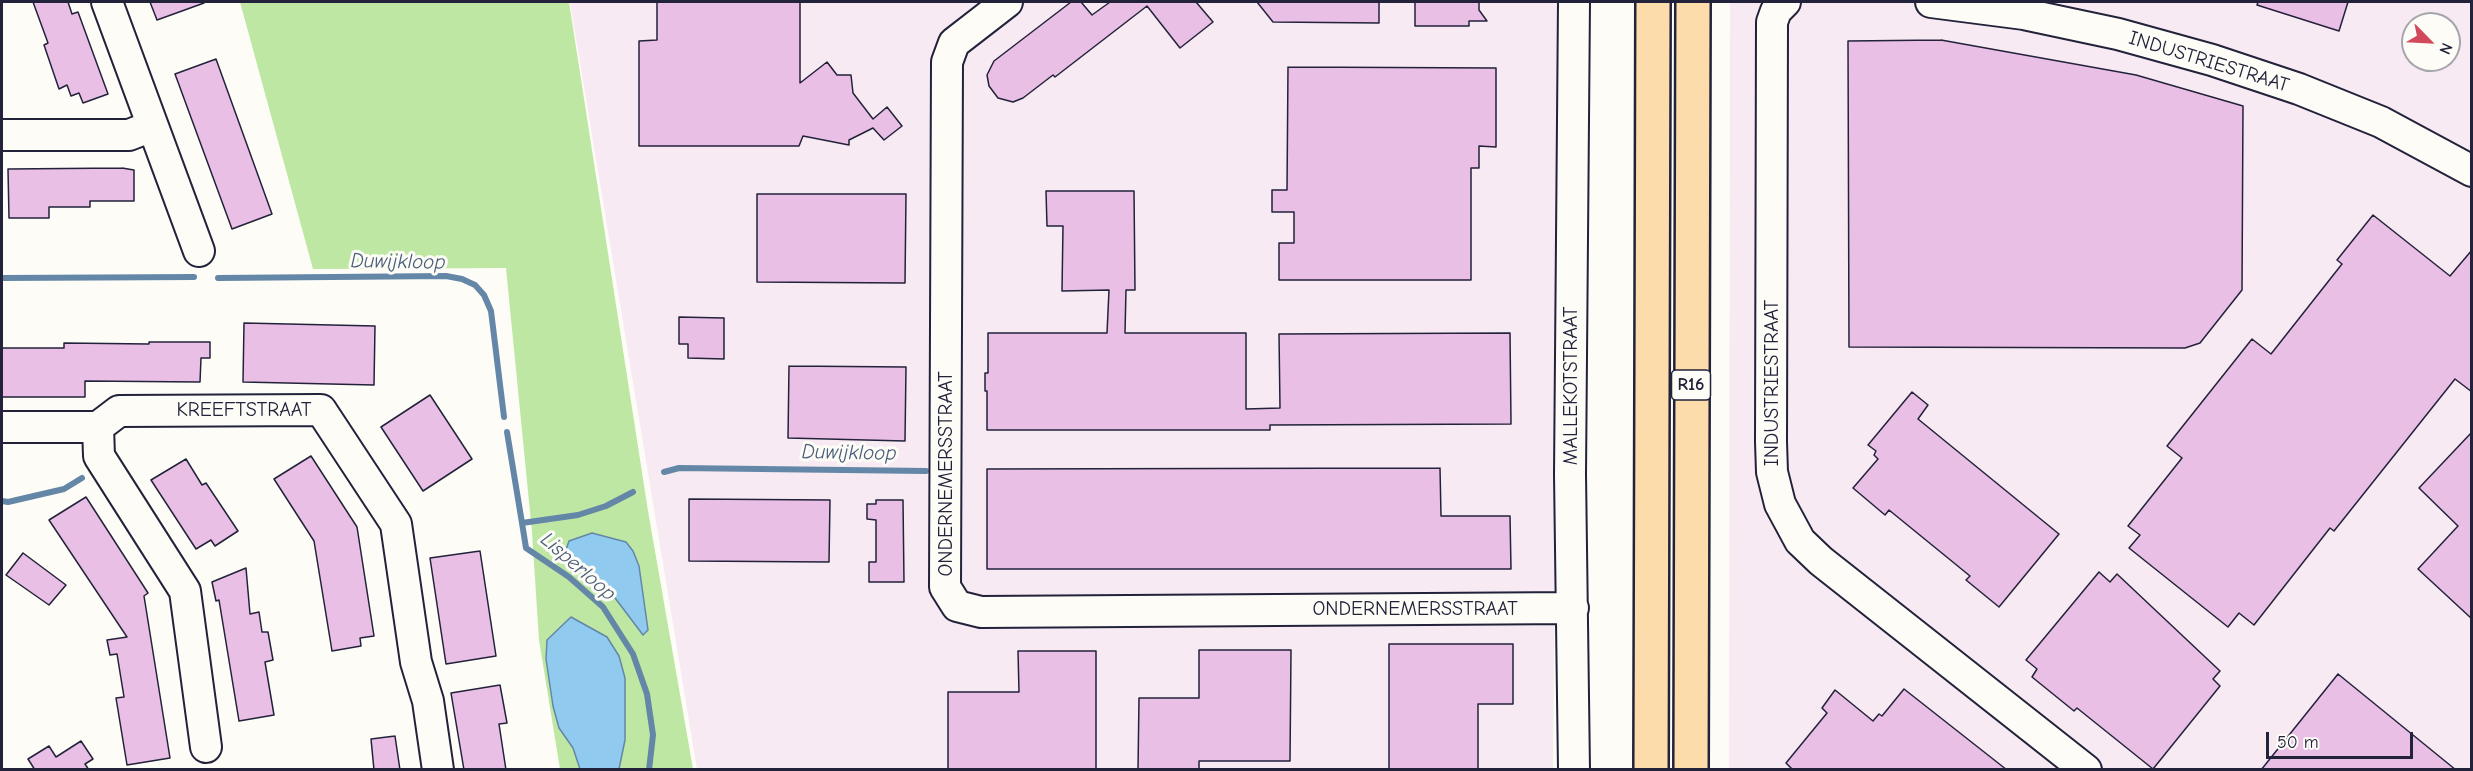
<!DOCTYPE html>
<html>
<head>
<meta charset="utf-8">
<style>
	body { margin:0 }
	#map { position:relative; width:2473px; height:771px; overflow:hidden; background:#fdfcf7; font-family:"Comic Neue",sans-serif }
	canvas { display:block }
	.frame { position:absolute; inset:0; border:3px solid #22223b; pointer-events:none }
	.north { position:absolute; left:2401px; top:12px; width:60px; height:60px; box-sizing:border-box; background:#fdfcf7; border:2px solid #a5a5ac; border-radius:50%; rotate:114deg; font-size:16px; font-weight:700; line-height:24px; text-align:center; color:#22223b }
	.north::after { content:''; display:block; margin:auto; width:21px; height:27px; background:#d1495b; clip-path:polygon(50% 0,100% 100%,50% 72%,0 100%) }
	.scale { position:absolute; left:2266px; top:732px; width:147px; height:27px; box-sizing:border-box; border:3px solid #22223b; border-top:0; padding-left:8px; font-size:18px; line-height:21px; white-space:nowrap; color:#22223b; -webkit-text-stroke:4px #fdfcf7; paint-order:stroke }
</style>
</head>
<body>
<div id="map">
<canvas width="2473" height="771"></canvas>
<div class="frame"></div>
<div class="north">N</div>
<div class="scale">50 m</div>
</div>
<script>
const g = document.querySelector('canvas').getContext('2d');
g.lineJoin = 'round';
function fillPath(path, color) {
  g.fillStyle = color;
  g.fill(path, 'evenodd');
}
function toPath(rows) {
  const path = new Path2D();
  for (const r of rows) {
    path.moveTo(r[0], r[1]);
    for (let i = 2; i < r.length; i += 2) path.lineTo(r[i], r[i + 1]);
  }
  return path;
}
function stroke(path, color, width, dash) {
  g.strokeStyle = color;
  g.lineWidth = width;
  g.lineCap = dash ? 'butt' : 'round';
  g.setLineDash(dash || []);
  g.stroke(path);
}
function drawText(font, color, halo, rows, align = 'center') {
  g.font = font + ' "Comic Neue",sans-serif';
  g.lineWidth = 6;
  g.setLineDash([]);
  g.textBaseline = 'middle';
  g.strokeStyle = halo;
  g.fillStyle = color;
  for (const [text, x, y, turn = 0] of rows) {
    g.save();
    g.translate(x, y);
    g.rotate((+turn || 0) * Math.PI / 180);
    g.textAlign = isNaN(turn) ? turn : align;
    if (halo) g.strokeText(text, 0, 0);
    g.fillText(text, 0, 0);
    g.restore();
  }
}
const built = toPath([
	[570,2,1557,2,1559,102,1553,769,697,769],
	[1730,2,2471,2,2471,769,1729,769],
	[2413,24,2449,24,2449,60,2413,60]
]);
const green = toPath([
	[240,2,569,2,648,511,693,769,560,769,539,640,532,532,506,268,313,269]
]);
const water = toPath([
	[592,533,626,542,633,551,639,566,648,630,643,635,609,590,566,550,569,541,592,533],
	[571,617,607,637,619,656,625,678,625,740,619,769,580,769,573,748,559,728,553,706,546,659,547,640,571,617]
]);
const stream = toPath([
	[2,278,194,277],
	[218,278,446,276,462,279,475,285,484,295,491,311,504,417],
	[507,432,522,523,578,515,606,506,633,492],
	[664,472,679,468,926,471],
	[2,501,8,502,64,489,82,478],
	[522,523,526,548,569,577,603,607,633,654,647,694,653,735,649,770]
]);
const building = toPath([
	[33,2,68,2,72,14,78,12,108,94,83,103,79,93,71,96,67,85,59,89,44,45,48,43,33,2],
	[150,2,203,2,204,3,157,20,150,2],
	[657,2,800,2,800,83,827,62,837,75,851,75,853,93,873,119,887,107,902,126,884,140,873,128,849,140,849,145,803,136,799,146,639,146,639,41,657,40,657,2],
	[1071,2,1081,2,1092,15,1110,2,1196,2,1213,22,1180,48,1147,6,1055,77,1053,75,1023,98,1013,102,998,98,989,86,987,75,994,61,1071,2],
	[1257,2,1379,2,1379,23,1273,22,1257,2],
	[1415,2,1479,2,1479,10,1487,21,1469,21,1469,26,1415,26,1415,2],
	[2258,2,2348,2,2339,31,2257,5,2258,2],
	[1941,40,2136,75,2243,106,2242,290,2200,343,2185,348,1849,347,1848,41,1941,40],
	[216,59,272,214,232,229,175,74,216,59],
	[1288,67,1496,68,1496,147,1479,146,1479,168,1471,168,1471,280,1279,280,1279,243,1294,243,1294,212,1272,212,1272,190,1287,190,1288,67],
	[122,168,134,170,134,201,90,201,90,207,49,207,49,218,9,218,8,169,122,168],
	[1046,191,1134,191,1135,290,1126,290,1125,333,1246,333,1246,409,1280,408,1279,334,1510,333,1511,424,1270,425,1270,430,987,430,987,391,985,391,985,373,988,373,988,333,1107,333,1109,290,1062,291,1063,226,1047,226,1046,191],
	[757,194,906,194,905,283,757,282,757,194],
	[2373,215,2450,276,2472,250,2472,392,2455,379,2334,531,2330,528,2254,625,2239,613,2228,627,2129,548,2140,535,2128,526,2182,458,2167,446,2252,339,2271,354,2342,264,2337,260,2373,215],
	[679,317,724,318,724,359,688,358,688,344,679,344,679,317],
	[244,323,375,326,374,385,243,382,244,323],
	[149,342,210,342,210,358,201,358,200,382,85,381,85,397,2,397,2,348,64,348,64,343,149,344,149,342],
	[789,366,906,367,905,441,788,438,789,366],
	[1912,392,1928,405,1918,419,2059,534,1999,607,1966,580,1970,576,1889,510,1885,515,1853,488,1878,459,1874,455,1876,451,1868,445,1912,392],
	[430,395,472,459,423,491,381,427,430,395],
	[2472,432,2472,619,2418,569,2458,526,2419,488,2472,432],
	[311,456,357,527,374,636,360,638,361,646,332,651,314,541,274,479,311,456],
	[186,459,202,485,206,483,238,531,215,546,211,540,196,549,151,480,186,459],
	[1440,468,1441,516,1510,516,1511,569,987,569,987,469,1440,468],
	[86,497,148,593,144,596,170,758,127,765,116,698,124,697,117,654,110,655,107,640,127,637,49,520,86,497],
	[689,499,830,500,829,562,689,561,689,499],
	[876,500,903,500,904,582,869,582,869,562,876,562,876,520,867,519,867,504,876,504,876,500],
	[480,551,496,656,446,664,430,558,480,551],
	[23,553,66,585,49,605,6,575,23,553],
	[246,568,250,614,259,612,262,632,268,632,273,660,265,662,274,715,239,721,219,600,216,601,212,582,246,568],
	[2099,572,2110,582,2117,574,2220,671,2213,679,2220,686,2153,769,2077,708,2074,711,2032,677,2037,669,2026,660,2099,572],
	[1389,644,1513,644,1513,704,1478,704,1478,770,1389,770,1389,644],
	[1199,650,1291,650,1290,761,1199,761,1199,770,1138,770,1139,698,1199,698,1199,650],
	[1018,651,1096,651,1096,770,948,770,948,692,1019,692,1018,651],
	[2338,674,2456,770,2261,770,2338,674],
	[500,685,507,723,499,724,506,770,464,770,451,693,500,685],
	[1904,689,2007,770,1793,770,1786,763,1827,713,1822,708,1835,690,1873,721,1879,714,1882,716,1904,689],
	[395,736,400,770,374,770,371,739,395,736],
	[81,741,93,759,85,764,89,770,35,770,28,759,49,746,56,757,81,741]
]);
const minor = toPath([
	[107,2,199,251],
	[1007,2,954,43,947,62,945,587,957,606,981,612,1573,608],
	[1785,2,1776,11,1772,22,1771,442,1772,472,1780,504,1800,541,1821,561,2086,770],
	[1931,2,2024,14,2118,34,2212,60,2299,89,2381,122,2472,171],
	[2,135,129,135,152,126],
	[2,427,98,427,119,411,321,410,396,524,416,662,428,701,438,770],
	[98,427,99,456,185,591,206,747],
	[1574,770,1570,474,1574,2]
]);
const highway = toPath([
	[1651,770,1653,2],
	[1691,770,1693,2]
]);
const shields = [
	[1691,385,39]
];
const shieldNames = [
	["R16",1691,385]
];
const streetNames = [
	["INDUSTRIESTRAAT",2209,62,17],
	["INDUSTRIESTRAAT",1772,383,-90],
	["MALLEKOTSTRAAT",1571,386,-90],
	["KREEFTSTRAAT",244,410],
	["ONDERNEMERSSTRAAT",946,474,-90],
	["ONDERNEMERSSTRAAT",1415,609]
];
const waterNames = [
	["Duwijkloop",398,262,1],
	["Duwijkloop",849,453,1],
	["Lisperloop",578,567,41]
];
fillPath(built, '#f7eaf2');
fillPath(green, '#bee7a3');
fillPath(water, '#90caef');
stroke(water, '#6487a7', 1.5);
stroke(stream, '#6487a7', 6);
fillPath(building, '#eabfe5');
stroke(building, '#22223b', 1.5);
stroke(minor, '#22223b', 34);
stroke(highway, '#22223b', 38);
stroke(minor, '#fdfcf7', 30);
stroke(highway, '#fddcac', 33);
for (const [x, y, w] of shields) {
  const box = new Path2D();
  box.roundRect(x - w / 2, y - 15, w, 30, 4.5);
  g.fillStyle = '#fdfcf7';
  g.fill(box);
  stroke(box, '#22223b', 1.5);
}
drawText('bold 18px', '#22223b', null, shieldNames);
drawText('20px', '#22223b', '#fdfcf7', streetNames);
drawText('italic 21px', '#485d7a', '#fdfcf7', waterNames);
</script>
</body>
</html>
